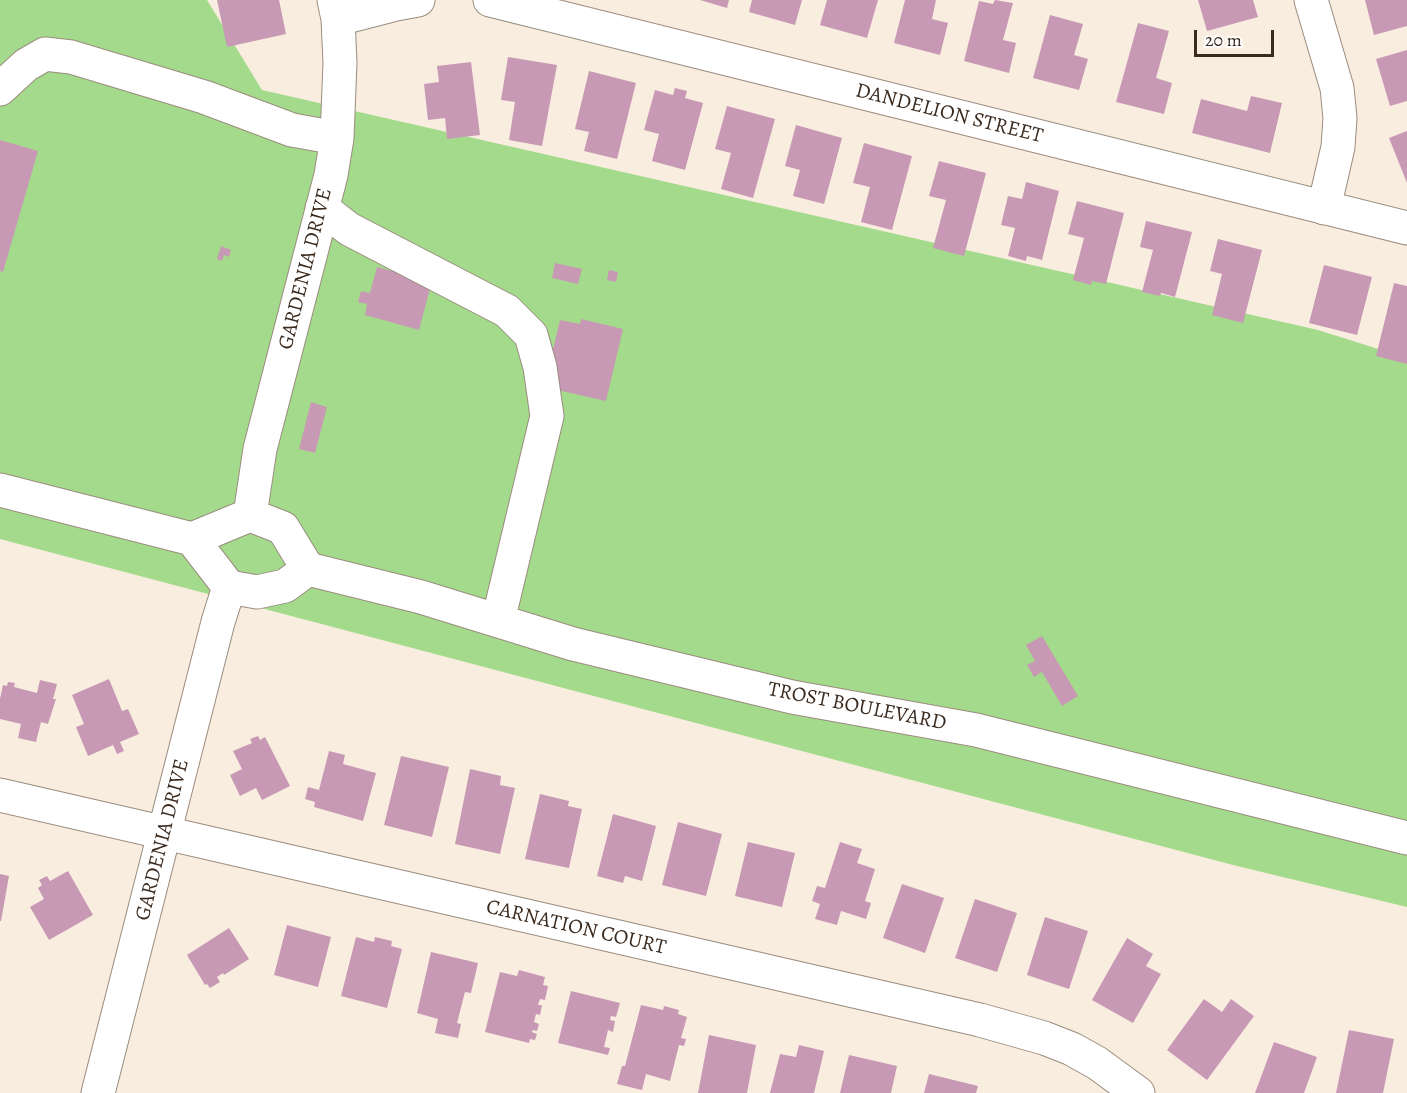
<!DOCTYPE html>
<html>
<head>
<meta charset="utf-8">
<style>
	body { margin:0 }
	#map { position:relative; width:1407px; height:1093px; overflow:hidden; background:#f9eddf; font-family:Alegreya,serif }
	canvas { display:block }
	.scale { position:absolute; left:1194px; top:30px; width:80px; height:27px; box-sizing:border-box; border:3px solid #3b2a1e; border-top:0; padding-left:8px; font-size:18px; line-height:21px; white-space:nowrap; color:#3b2a1e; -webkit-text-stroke:4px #fff; paint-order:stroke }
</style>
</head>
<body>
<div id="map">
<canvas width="1407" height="1093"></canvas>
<div class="scale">20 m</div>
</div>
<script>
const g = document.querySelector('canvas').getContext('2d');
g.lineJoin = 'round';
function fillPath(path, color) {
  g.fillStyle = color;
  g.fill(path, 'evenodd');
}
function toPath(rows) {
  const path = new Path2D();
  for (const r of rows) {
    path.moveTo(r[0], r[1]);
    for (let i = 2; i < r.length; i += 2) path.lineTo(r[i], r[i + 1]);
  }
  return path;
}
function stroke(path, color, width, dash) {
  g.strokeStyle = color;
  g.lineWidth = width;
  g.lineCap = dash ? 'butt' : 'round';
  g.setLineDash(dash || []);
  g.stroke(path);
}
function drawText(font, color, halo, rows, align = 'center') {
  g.font = font + ' Alegreya,serif';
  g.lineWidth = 4.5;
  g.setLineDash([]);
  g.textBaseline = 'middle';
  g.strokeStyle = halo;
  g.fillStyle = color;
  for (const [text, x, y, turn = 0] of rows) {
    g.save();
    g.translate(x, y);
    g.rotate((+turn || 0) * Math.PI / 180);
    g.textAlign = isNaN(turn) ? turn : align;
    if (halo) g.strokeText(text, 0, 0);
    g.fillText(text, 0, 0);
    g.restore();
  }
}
const green = toPath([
	[0,0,207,0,262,90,1318,330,1407,358,1407,907,1233,865,0,539]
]);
const building = toPath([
	[217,0,279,0,286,34,227,47],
	[700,0,729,0,727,8],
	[752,0,802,0,795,25,749,12],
	[827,0,878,0,867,38,820,25],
	[905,0,936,0,932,19,948,23,940,55,894,43],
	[995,0,1013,3,1003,40,1016,43,1009,73,964,61,979,1,993,4],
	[1198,0,1253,0,1258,17,1207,31],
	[1365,0,1407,0,1407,26,1374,35],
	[1050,15,1083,24,1074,55,1088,59,1079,90,1033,78],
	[1138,23,1169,31,1156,78,1172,83,1164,114,1116,102],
	[1407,50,1407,101,1390,106,1376,59],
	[508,57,557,65,542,146,509,140,515,102,501,100],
	[471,62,480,135,447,139,445,118,428,120,424,84,439,82,437,66],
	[589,71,636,83,617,159,584,151,589,132,575,129],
	[675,88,687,91,685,98,703,103,685,170,652,161,659,134,644,130,655,90,673,95],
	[1251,96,1282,103,1270,153,1192,133,1201,99,1247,111],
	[727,106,775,119,753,198,721,189,731,153,715,149],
	[796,125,842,138,824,204,793,196,800,170,785,166],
	[1407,131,1407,183,1389,138],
	[0,140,38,151,3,272,0,271],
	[864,143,912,156,892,230,861,222,870,187,853,183],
	[939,161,986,173,964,256,933,248,946,200,929,196],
	[1026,182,1059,191,1042,260,1027,256,1026,261,1008,256,1015,228,1001,225,1008,196,1022,199],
	[1077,201,1124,213,1106,284,1092,281,1091,285,1073,280,1084,238,1068,234],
	[1146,221,1192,232,1175,297,1161,293,1160,296,1142,292,1153,250,1140,247],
	[1218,239,1262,250,1243,323,1212,315,1222,274,1210,271],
	[221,246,231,250,229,257,224,255,222,261,217,259],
	[555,263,582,269,578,284,552,278],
	[1324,265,1372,277,1357,335,1309,323],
	[377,267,432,281,419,330,365,315,367,304,358,302,361,291,370,293],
	[609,270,618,272,616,282,607,280],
	[1394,283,1407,286,1407,364,1376,356],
	[581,319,623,329,606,401,544,387,560,320,580,324],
	[311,402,327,407,315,453,299,449],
	[1042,636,1078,696,1062,706,1042,672,1034,677,1027,665,1035,661,1026,645],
	[109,679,122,711,128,709,139,734,120,742,124,751,117,754,113,745,88,756,76,727,84,724,72,695],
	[40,680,57,684,53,699,56,699,48,724,41,722,36,742,18,738,21,724,0,719,0,699,3,685,7,686,8,682,15,683,14,687,37,693],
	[258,736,260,740,265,737,290,786,262,800,256,788,240,796,230,775,242,769,233,751,252,743,250,739],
	[329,751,345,755,343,764,376,773,363,821,314,807,315,802,305,799,308,787,319,790],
	[401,756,449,767,432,837,384,825],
	[470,769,501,776,500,785,515,788,500,854,455,844],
	[540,794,569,801,568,806,582,809,569,868,525,859],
	[613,814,656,826,642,881,625,876,623,883,597,876],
	[678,822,722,834,706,896,662,885],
	[748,842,795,853,782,907,735,896],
	[840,842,862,849,857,863,875,869,865,901,871,903,866,919,841,911,837,925,815,919,820,904,812,901,817,886,825,888],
	[68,871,93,915,49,940,30,907,44,899,38,888,42,885,39,880,47,876,50,881],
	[0,874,9,876,1,921,0,921],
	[902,884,944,898,925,953,883,938],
	[975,899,1017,913,997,972,955,958],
	[1045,917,1088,931,1069,989,1027,975],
	[287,925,331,937,318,987,274,975],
	[229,928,249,959,224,975,223,973,217,977,220,982,210,988,207,984,205,985,187,955],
	[356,937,374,942,375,937,392,941,391,946,402,949,387,1008,341,996],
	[1127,938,1153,954,1146,966,1161,974,1133,1023,1092,1000],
	[431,952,478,963,471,993,465,992,457,1023,461,1024,458,1038,435,1033,438,1019,417,1013],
	[519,970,545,977,543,985,548,986,545,1000,540,999,538,1005,542,1005,540,1015,536,1014,534,1022,539,1024,537,1031,533,1030,532,1032,537,1034,535,1040,530,1039,529,1043,485,1032,500,972,517,976],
	[571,991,620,1003,616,1017,611,1016,610,1020,615,1021,613,1032,608,1030,604,1047,610,1048,608,1055,558,1043],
	[1204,999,1222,1012,1231,999,1254,1016,1207,1080,1167,1050],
	[641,1005,663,1010,664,1006,679,1010,678,1014,687,1017,681,1038,686,1039,684,1046,679,1045,670,1081,646,1074,642,1090,617,1084,622,1066,625,1066],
	[1349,1030,1394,1039,1383,1093,1336,1093],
	[709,1035,756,1045,747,1093,698,1093],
	[1274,1042,1317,1057,1304,1093,1255,1093],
	[799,1045,824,1051,814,1093,770,1093,780,1054,796,1057],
	[849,1055,897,1066,891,1093,840,1093],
	[929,1074,978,1086,976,1093,924,1093]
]);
const minor = toPath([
	[490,0,1407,228],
	[1311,0,1337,88,1340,118,1338,147,1324,208],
	[338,19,396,4,418,0],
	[0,89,26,65,45,54,71,57,204,97,292,130,337,138],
	[322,208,349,229,507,311,531,335,540,367,547,416,498,621],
	[0,490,192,539,229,587,257,592,285,586,308,569],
	[250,515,260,449,331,175,337,138,340,63,338,19,334,0],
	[192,539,250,515,283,528,308,569,421,597,573,644,792,697,976,730,1407,838],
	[0,795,980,1020,1044,1038,1072,1049,1097,1063,1138,1093],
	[98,1093,218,622,229,587]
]);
const streetNames = [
	["DANDELION STREET",949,114,14],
	["GARDENIA DRIVE",306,269,-76],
	["TROST BOULEVARD",857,707,11],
	["GARDENIA DRIVE",163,840,-76],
	["CARNATION COURT",576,928,13]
];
fillPath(green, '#a4da8b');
fillPath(building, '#c899b5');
stroke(minor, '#9a8c7e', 35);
stroke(minor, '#fff', 33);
drawText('21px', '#3b2a1e', '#fff', streetNames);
</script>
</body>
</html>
